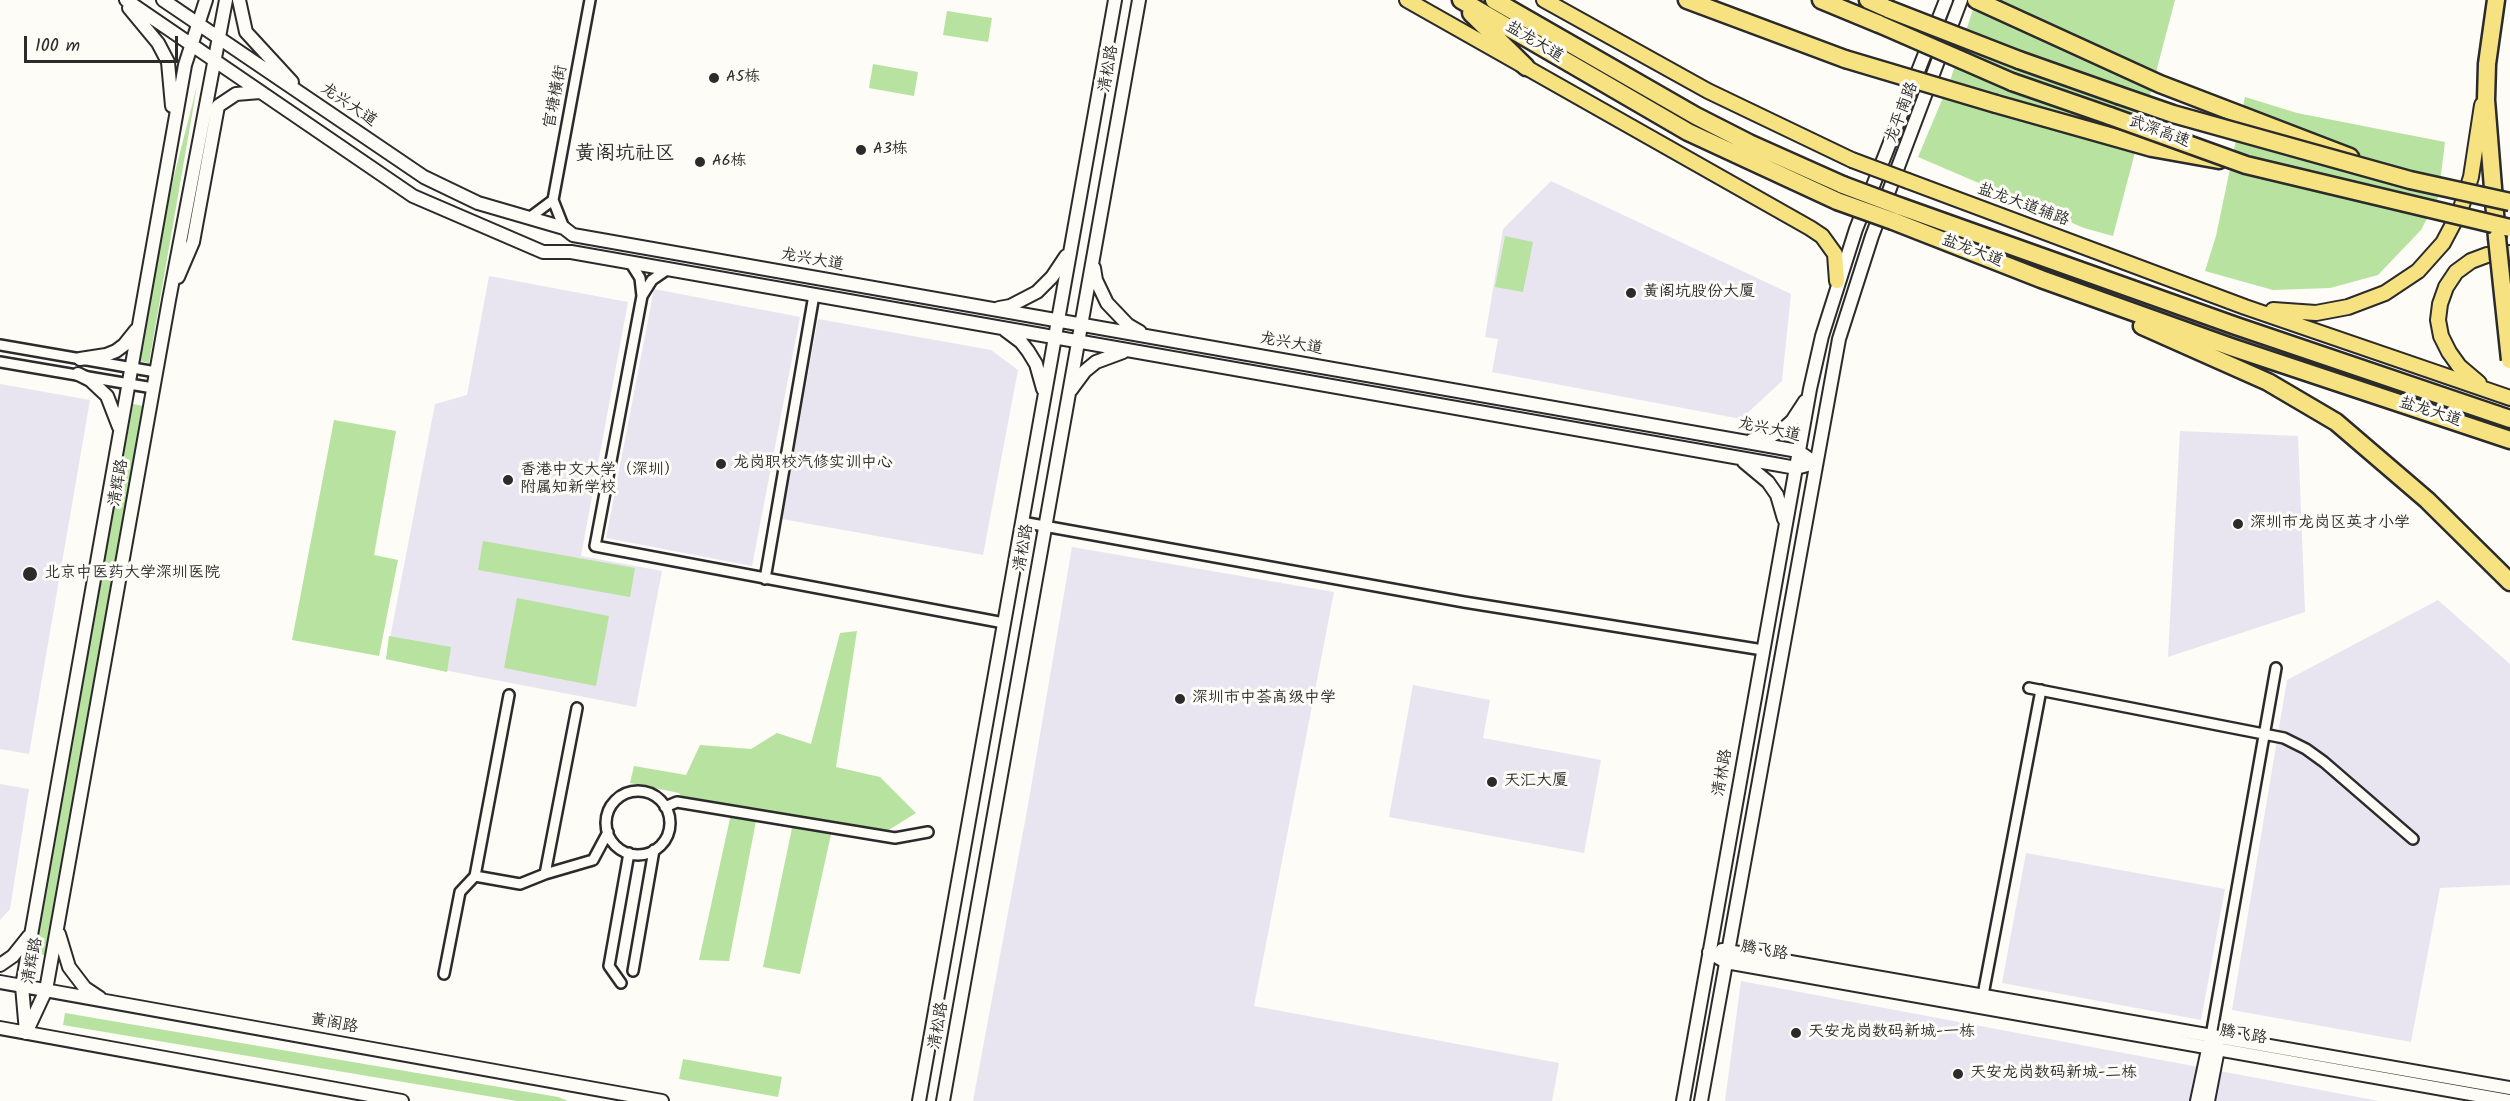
<!DOCTYPE html>
<html>
<head>
<meta charset="utf-8">
<style>
	body { margin:0 }
	#map { position:relative; width:2510px; height:1101px; overflow:hidden; background:#fdfcf7; font-family:Kalam,sans-serif }
	canvas { display:block }
	.scale { position:absolute; left:24px; top:36px; width:154px; height:27px; box-sizing:border-box; border:3px solid #2b2b2b; border-top:0; padding-left:8px; font-size:18px; line-height:21px; white-space:nowrap; color:#2b2b2b; -webkit-text-stroke:4px #fdfcf7; paint-order:stroke }
</style>
</head>
<body>
<div id="map">
<canvas width="2510" height="1101"></canvas>
<div class="scale">100 m</div>
</div>
<script>
const g = document.querySelector('canvas').getContext('2d');
g.lineJoin = 'round';
function fillPath(path, color) {
  g.fillStyle = color;
  g.fill(path, 'evenodd');
}
function toPath(rows) {
  const path = new Path2D();
  for (const r of rows) {
    if (r.length === 3) {
      path.moveTo(r[0] + r[2], r[1]);
      path.arc(r[0], r[1], r[2], 0, 2 * Math.PI);
      continue;
    }
    path.moveTo(r[0], r[1]);
    for (let i = 2; i < r.length; i += 2) path.lineTo(r[i], r[i + 1]);
  }
  return path;
}
function stroke(path, color, width, dash) {
  g.strokeStyle = color;
  g.lineWidth = width;
  g.lineCap = dash ? 'butt' : 'round';
  g.setLineDash(dash || []);
  g.stroke(path);
}
function drawText(font, color, halo, rows, align = 'center') {
  g.font = font + ' Kalam,"LXGW WenKai TC",sans-serif';
  g.lineWidth = 6;
  g.setLineDash([]);
  g.textBaseline = 'middle';
  g.strokeStyle = halo;
  g.fillStyle = color;
  for (const [text, x, y, turn = 0] of rows) {
    g.save();
    g.translate(x, y);
    g.rotate((+turn || 0) * Math.PI / 180);
    g.textAlign = isNaN(turn) ? turn : align;
    if (halo) g.strokeText(text, 0, 0);
    g.fillText(text, 0, 0);
    g.restore();
  }
}
const built = toPath([
	[1551,181,1791,294,1782,381,1741,419,1492,372,1498,339,1485,337,1503,229],
	[489,276,628,302,581,556,662,571,636,707,386,659,435,404,467,395],
	[654,289,800,317,752,566,606,538],
	[818,319,991,350,1018,370,983,555,782,519],
	[0,384,90,400,29,754,0,749],
	[2180,431,2298,436,2305,612,2168,657],
	[1072,547,1334,592,1254,1006,1559,1063,1552,1101,973,1101,1028,805],
	[2438,600,2510,664,2510,885,2440,888,2411,1042,2232,1010,2287,680],
	[1413,685,1490,700,1483,738,1601,760,1584,853,1389,817],
	[0,784,29,789,10,909,0,920],
	[2026,853,2225,889,2201,1020,2002,983],
	[1741,981,2379,1101,1725,1101]
]);
const green = toPath([
	[1976,0,2175,0,2113,236,2084,228,1918,157,1950,81],
	[947,11,992,18,988,42,943,35],
	[873,64,918,72,914,96,869,88],
	[197,86,149,363,136,360,173,180],
	[2245,97,2297,113,2445,142,2438,198,2421,230,2378,275,2330,288,2273,290,2205,271,2216,236],
	[1505,236,1533,242,1523,292,1495,287],
	[133,404,144,406,48,956,36,953,47,880],
	[334,420,396,431,374,555,398,560,379,656,292,640],
	[483,541,635,568,630,597,478,570],
	[517,598,609,616,596,686,504,668],
	[857,631,836,767,880,777,916,813,871,841,832,830,800,974,763,967,792,828,756,821,729,961,699,960,731,814,687,805,679,793,630,783,634,766,686,775,700,745,751,749,777,733,811,744,840,633],
	[389,636,451,647,447,672,386,659],
	[65,1013,558,1097,568,1101,517,1101,63,1025],
	[683,1059,782,1077,778,1097,679,1079]
]);
const street = toPath([
	[553,200,590,0],
	[529,218,553,200,564,228],
	[630,262,640,278,642,296,595,546,1004,623],
	[642,296,652,280,668,269],
	[0,345,156,372],
	[0,362,153,388],
	[1022,522,1464,602,1763,650],
	[765,579,814,295],
	[2029,688,2284,738,2306,749,2324,762,2413,839],
	[509,695,475,876,520,884,545,874],
	[577,708,545,874,593,860,608,832],
	[638,823,32],
	[665,807,677,802,895,838,928,832],
	[633,971,654,850],
	[444,974,460,892,475,876],
	[621,983,609,966,629,853],
	[1982,1000,2041,690],
	[2211,1036,2276,668]
]);
const secondary = toPath([
	[126,0,413,196,543,252,571,252,1774,464,1796,468,1815,463],
	[163,0,424,177,478,203,564,228,573,235,1798,451,1815,463],
	[239,0,246,32,292,82],
	[129,8,158,43,168,62,172,106],
	[1094,268,1096,280,1107,303,1128,325,1140,332],
	[178,277,193,242,218,106,236,94,260,92],
	[999,308,1010,306,1037,292,1052,277,1066,256],
	[1005,330,1021,342,1028,351,1036,364,1043,389],
	[80,359,106,355,116,351,124,345,136,330],
	[78,374,90,380,107,396,119,427],
	[1071,390,1085,371,1096,362,1123,352],
	[1752,440,1769,437,1781,431,1792,421,1805,401],
	[1744,462,1768,482,1777,495,1784,519],
	[59,934,69,967,85,988,100,998],
	[1722,950,2510,1088],
	[1709,952,1726,962,2510,1101],
	[0,965,13,956,29,936],
	[0,982,662,1101],
	[0,1028,402,1101],
	[26,1032,22,986,185,65,206,0],
	[26,1033,46,990,169,300,226,0],
	[919,1101,1115,0],
	[943,1101,1139,0],
	[1683,1101,1810,389,1822,336,1856,229,1946,0],
	[1701,1101,1839,339,1872,236,1961,0],
	[2197,1101,2210,1040],
	[2208,1101,2218,1049,2215,1041]
]);
const primary = toPath([
	[1407,0,1810,228,1822,236,1835,254,1837,281],
	[1544,0,1708,91,1852,160],
	[1908,181,2245,307,2510,398],
	[2273,310,2316,313,2348,307,2385,293,2418,271,2443,243,2460,211,2471,177,2482,105],
	[2479,383,2459,366,2449,352,2441,336,2438,320,2440,304,2446,287,2456,272,2471,261,2487,255,2510,253]
]);
const highway = toPath([
	[1461,0,1688,132,1837,201],
	[1494,0,1696,116,1749,143,1843,185],
	[1687,0,1845,59],
	[1821,0,1879,24],
	[1868,0,1888,9],
	[1976,0,2160,84,2350,157],
	[2496,0,2487,64,2486,100,2497,238],
	[1471,13,1526,67],
	[2019,60,2118,95],
	[2012,82,2110,116],
	[1996,104,2152,148,2219,160],
	[1899,206,2236,326,2510,419],
	[1893,221,2041,279,2231,347,2510,440],
	[2142,326,2268,382,2336,422,2427,500,2510,582]
]);
const primaryBridge = toPath([
	[1852,160,1908,181]
]);
const highwayBridge = toPath([
	[1888,9,2019,60],
	[1879,24,2012,82],
	[1845,59,1996,104],
	[2118,95,2173,114,2410,180,2510,202],
	[2110,116,2246,165,2510,228],
	[1843,185,1899,206],
	[1837,201,1893,221],
	[2497,238,2510,360]
]);
const markers = [
	[714,78,6,"#2b2b2b"],
	[861,150,6,"#2b2b2b"],
	[700,162,6,"#2b2b2b"],
	[1631,293,6,"#2b2b2b"],
	[721,464,6,"#2b2b2b"],
	[508,480,6,"#2b2b2b"],
	[2238,524,6,"#2b2b2b"],
	[30,574,8,"#2b2b2b"],
	[1180,699,6,"#2b2b2b"],
	[1492,782,6,"#2b2b2b"],
	[1796,1033,6,"#2b2b2b"],
	[1958,1074,6,"#2b2b2b"]
];
const streetNames = [
	["盐龙大道",1534,43,31],
	["清松路",1110,69,-80],
	["官塘横街",557,97,-79],
	["龙兴大道",348,106,34],
	["龙平南路",1903,113,-69],
	["武深高速",2159,133,20],
	["盐龙大道辅路",2023,206,20],
	["盐龙大道",1972,252,21],
	["龙兴大道",812,261,10],
	["龙兴大道",1291,345,10],
	["盐龙大道",2430,413,18],
	["龙兴大道",1769,431,12],
	["清辉路",120,483,-80],
	["清松路",1025,548,-80],
	["清林路",1724,773,-80],
	["腾飞路",1764,952,10],
	["清辉路",34,961,-79],
	["黄阁路",334,1025,10],
	["清松路",940,1026,-80],
	["腾飞路",2243,1036,10]
];
const poiNames = [
	["A5栋",726,78],
	["A3栋",873,150],
	["A6栋",712,162],
	["黄阁坑股份大厦",1643,293],
	["龙岗职校汽修实训中心",733,464],
	["香港中文大学（深圳）",520,471],
	["附属知新学校",520,489],
	["深圳市龙岗区英才小学",2250,524],
	["北京中医药大学深圳医院",44,574],
	["深圳市中荟高级中学",1192,699],
	["天汇大厦",1504,782],
	["天安龙岗数码新城-一栋",1808,1033],
	["天安龙岗数码新城-二栋",1970,1074]
];
const quarterNames = [
	["黄阁坑社区",625,156]
];
fillPath(built, '#e8e5f1');
fillPath(green, '#b7e29f');
stroke(street, '#2b2b2b', 14);
stroke(secondary, '#2b2b2b', 16);
stroke(primary, '#2b2b2b', 18);
stroke(highway, '#2b2b2b', 21);
stroke(street, '#fdfcf7', 9);
stroke(secondary, '#fdfcf7', 12);
stroke(primary, '#f7e281', 14);
stroke(highway, '#f7e281', 16);
stroke(primaryBridge, '#2b2b2b', 18, []);
stroke(highwayBridge, '#2b2b2b', 21, []);
stroke(primaryBridge, '#f7e281', 14);
stroke(highwayBridge, '#f7e281', 16);
for (const [x, y, r, color] of markers) {
  const dot = new Path2D();
  dot.arc(x, y, r, 0, 2 * Math.PI);
  g.fillStyle = color;
  g.fill(dot);
  stroke(dot, '#fdfcf7', 2);
}
drawText('16px', '#2b2b2b', '#fdfcf7', streetNames);
drawText('16px', '#2b2b2b', '#fdfcf7', poiNames, 'left');
drawText('20px', '#2b2b2b', '#fdfcf7', quarterNames);
</script>
</body>
</html>
